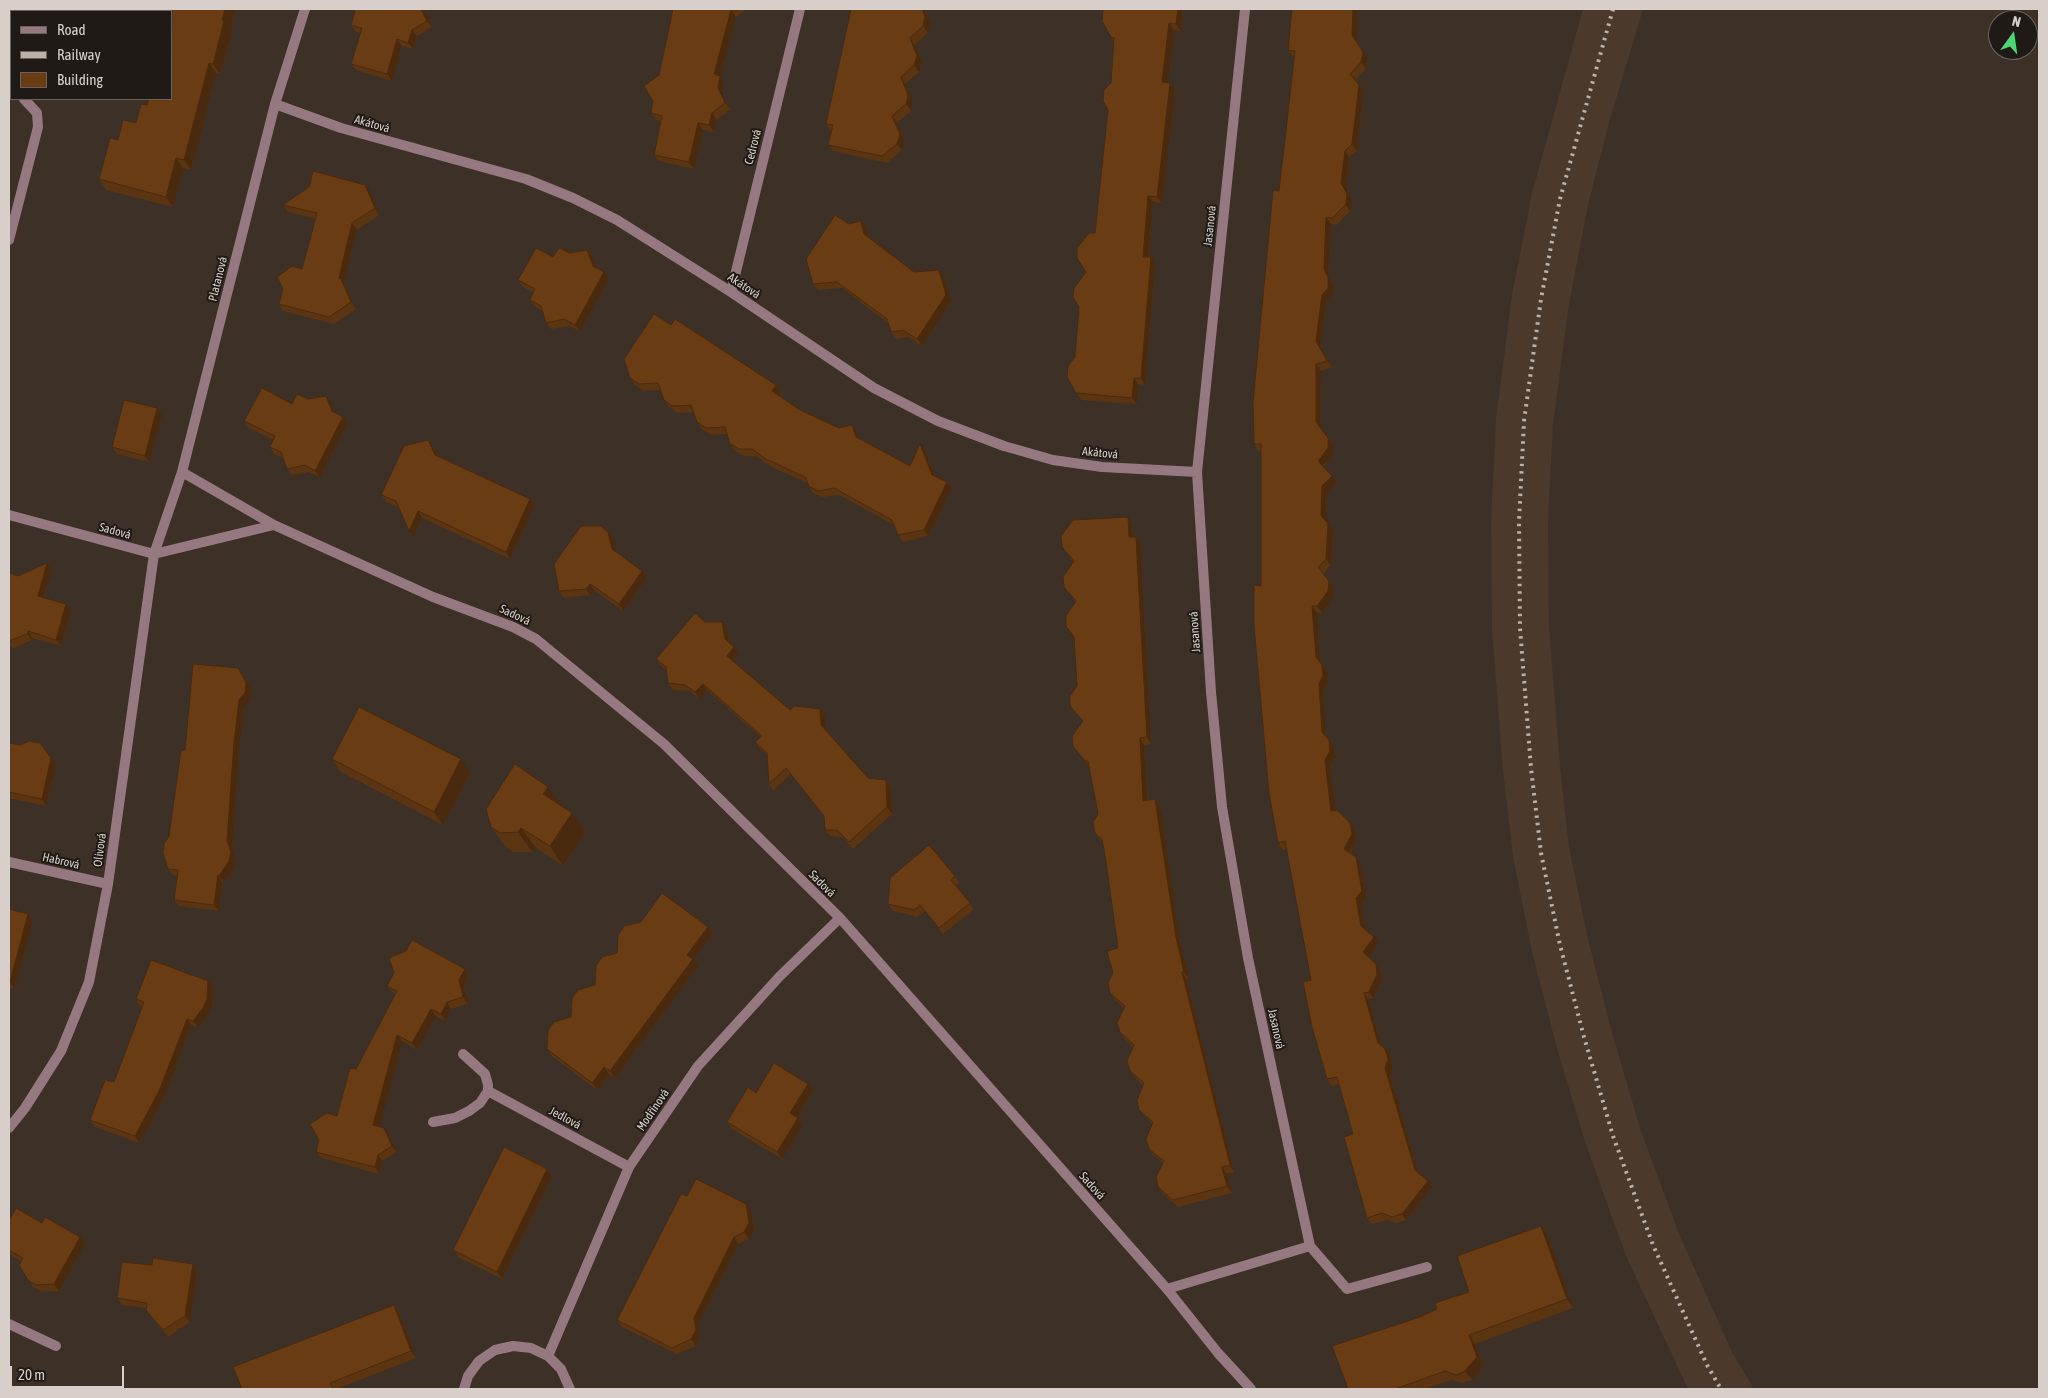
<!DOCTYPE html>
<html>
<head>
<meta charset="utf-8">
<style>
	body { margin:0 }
	#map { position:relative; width:2048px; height:1398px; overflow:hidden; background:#3d3027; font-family:"Asap Condensed",sans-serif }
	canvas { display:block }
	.frame { position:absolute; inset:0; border:10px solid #d8cfca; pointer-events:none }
	.legend { position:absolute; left:10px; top:10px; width:162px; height:90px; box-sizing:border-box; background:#1f1a15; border:1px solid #69625d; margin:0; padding:6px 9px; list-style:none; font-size:15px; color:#d8cfca }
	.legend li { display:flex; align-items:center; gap:10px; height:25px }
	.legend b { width:25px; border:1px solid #69625d }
	.north { position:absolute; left:1988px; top:10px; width:50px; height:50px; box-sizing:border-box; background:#1f1a15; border:1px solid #69625d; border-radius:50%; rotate:14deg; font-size:14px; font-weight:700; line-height:20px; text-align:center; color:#d8cfca }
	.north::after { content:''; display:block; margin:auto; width:18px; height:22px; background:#4ed675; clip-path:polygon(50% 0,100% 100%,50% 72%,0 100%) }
	.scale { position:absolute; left:10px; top:1366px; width:114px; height:22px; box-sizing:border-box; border:2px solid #d8cfca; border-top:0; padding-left:6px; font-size:15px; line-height:18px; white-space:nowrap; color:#d8cfca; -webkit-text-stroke:4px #1f1a15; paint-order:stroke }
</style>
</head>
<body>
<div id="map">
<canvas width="2048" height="1398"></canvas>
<div class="frame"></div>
<ul class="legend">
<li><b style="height:6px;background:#967980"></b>Road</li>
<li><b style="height:6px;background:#bbb2ac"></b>Railway</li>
<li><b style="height:14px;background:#6a3c14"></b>Building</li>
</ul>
<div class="north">N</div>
<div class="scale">20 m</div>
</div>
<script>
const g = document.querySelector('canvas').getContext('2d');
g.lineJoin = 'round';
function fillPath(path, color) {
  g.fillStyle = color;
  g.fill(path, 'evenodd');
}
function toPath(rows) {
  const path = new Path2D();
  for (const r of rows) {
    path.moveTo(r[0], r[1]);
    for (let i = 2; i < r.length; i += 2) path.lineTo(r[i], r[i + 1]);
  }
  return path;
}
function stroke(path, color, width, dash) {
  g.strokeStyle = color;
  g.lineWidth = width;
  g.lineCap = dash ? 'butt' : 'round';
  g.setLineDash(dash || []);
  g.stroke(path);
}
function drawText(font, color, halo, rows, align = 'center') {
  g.font = font + ' "Asap Condensed",sans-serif';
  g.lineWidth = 4;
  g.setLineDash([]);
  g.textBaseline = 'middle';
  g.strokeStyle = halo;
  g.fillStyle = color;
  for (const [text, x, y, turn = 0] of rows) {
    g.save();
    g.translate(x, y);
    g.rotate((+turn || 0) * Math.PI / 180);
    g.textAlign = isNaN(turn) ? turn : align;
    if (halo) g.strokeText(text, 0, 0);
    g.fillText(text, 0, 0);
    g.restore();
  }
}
const built = toPath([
	[1583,9,1643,9,1609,123,1588,205,1569,304,1553,424,1548,522,1549,627,1560,766,1569,848,1588,939,1611,1029,1640,1128,1679,1234,1732,1352,1754,1389,1688,1389,1626,1256,1586,1145,1556,1045,1532,952,1513,857,1503,771,1492,629,1491,521,1496,419,1512,295,1532,193]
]);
const service = toPath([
	[9,92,11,93],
	[9,240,38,127,37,113,24,99],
	[433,1122,455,1118,469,1111,480,1103,488,1091,488,1085,485,1074,463,1054]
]);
const minor = toPath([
	[1245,9,1197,472,1211,692,1222,807,1248,958,1310,1246,1347,1289,1427,1267],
	[275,104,341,128,526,179,573,198,617,220,731,292,874,388,938,421,1004,446,1053,460,1102,467,1197,472],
	[731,292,800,9],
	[182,472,274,525,433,597,513,627,536,639,664,744,840,918,1167,1289,1218,1353,1251,1389],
	[9,515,154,554,274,525],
	[9,862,108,884],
	[488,1091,629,1167],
	[9,1128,25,1108,61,1051,89,982,108,884,154,554,182,472,275,104,305,9],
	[1167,1289,1310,1246],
	[9,1324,56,1346],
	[548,1356,629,1167,698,1066,780,976,840,918],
	[464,1389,468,1376,479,1361,495,1350,513,1346,531,1348,548,1356,561,1369,570,1389]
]);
const rail = toPath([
	[1613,9,1560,199,1541,299,1524,421,1519,522,1520,628,1531,768,1541,853,1560,945,1584,1037,1613,1136,1653,1245,1707,1365,1721,1389]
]);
const wall = toPath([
	[9,9,46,9,46,11,11,11,11,47,9,47],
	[161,9,235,9,230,29,232,31,220,74,216,73,191,170,183,168,173,207,106,190,99,179,118,140,136,123,147,105,171,11,163,11],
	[353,9,426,9,425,12,432,27,417,36,413,49,402,46,392,81,356,70,351,64,361,33,356,32,351,25,355,11],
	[673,9,747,9,736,17,720,76,724,82,722,95,730,109,717,120,714,132,703,130,694,169,658,161,654,155,661,121,656,120,651,113],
	[924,9,930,23,928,33,914,45,922,62,919,72,905,84,913,101,911,111,897,123,904,140,902,150,887,163,833,151,828,145,831,131,826,124],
	[1183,9,1181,31,1174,30,1167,83,1170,83,1175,90,1162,203,1153,202,1149,257,1151,257,1155,264,1145,385,1138,384,1137,404,1081,400,1076,393,1075,357,1086,272,1095,233,1111,83,1113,41,1111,37],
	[1356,41,1367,58,1366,69,1355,80,1363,92,1357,151,1349,157,1346,190,1352,200,1350,211,1337,225,1331,224,1328,276,1333,284,1333,294,1326,302,1320,348,1332,367,1321,371,1320,428,1333,445,1333,455,1323,467,1336,483,1327,493,1326,521,1333,530,1331,565,1323,574,1333,587,1333,598,1322,613,1317,613,1320,663,1327,672,1328,682,1323,691,1326,737,1334,747,1335,757,1330,767,1335,811,1355,830,1356,840,1350,853,1361,864,1366,898,1361,905,1365,930,1379,943,1369,957,1380,971,1382,981,1373,998,1368,999,1381,1046,1385,1049,1390,1055,1393,1065,1390,1075,1418,1173,1428,1181,1432,1187,1406,1220,1397,1223,1387,1220,1372,1224,1367,1218,1353,1134,1339,1084,1332,1086,1327,1079,1311,980,1287,849,1283,850,1278,843,1261,586,1261,451,1258,451,1254,444,1294,57,1293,57,1288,50],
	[370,191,379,215,357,230,344,283,356,309,334,324,283,311,279,304,302,269,316,219,288,212,283,205],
	[861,221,866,228,868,237,914,272,944,277,951,301,922,346,908,337,896,339,891,332,888,323,842,288,818,290,813,284,849,224],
	[587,250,592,256,596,268,609,279,580,331,569,326,551,329,546,323,543,311,534,306,530,300,533,292,523,287,518,280,553,257],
	[671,325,776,385,781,391,779,395,800,410,839,428,856,432,859,438,910,466,925,451,935,476,947,482,952,488,928,536,903,542,898,535,894,525,839,495,822,497,813,493,807,483,770,466,756,456,744,456,735,451,730,444,727,434,711,435,702,429,697,422,693,412,677,413,669,407,664,400,661,390,644,391,635,385,630,378],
	[308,399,330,402,334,413,343,417,347,424,320,477,309,472,292,475,287,469,283,458,274,454,270,447,273,440,249,428,244,421],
	[157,408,162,415,149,462,117,454,112,447],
	[433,447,438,456,530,499,535,505,510,559,422,518,414,537,398,507,386,502,381,495],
	[1132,524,1133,537,1136,537,1140,543,1151,744,1144,745,1148,800,1155,799,1160,806,1180,944,1189,978,1186,979,1234,1172,1227,1174,1232,1193,1178,1207,1163,1194,1158,1187,1163,1163,1153,1155,1149,1149,1153,1124,1144,1116,1139,1110,1143,1085,1134,1077,1130,1071,1133,1047,1125,1039,1120,1032,1124,1008,1115,1000,1110,993,1113,973,1118,948,1105,855,1102,843,1095,833,1098,814,1089,767,1073,746,1082,721,1070,706,1077,686,1074,637,1066,626,1076,602,1064,587,1073,562,1062,547],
	[613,539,616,552,642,571,647,578,623,611,594,590,590,595,564,598,559,591],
	[47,563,52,570,44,597,71,611,61,646,32,638,32,640,14,648,9,646,9,573,18,576],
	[722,622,727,628,729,643,739,654,733,661,790,710,820,709,825,716,825,731,868,778,886,780,891,787,892,814,853,849,842,837,830,836,825,830,824,817,791,774,773,791,769,784,767,755,760,749,755,742,761,737,707,690,700,699,690,691,673,690,668,683,666,670,661,666,656,659],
	[242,675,251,689,250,699,244,707,239,750,232,848,235,859,234,868,224,882,222,882,219,911,179,906,174,900,177,876,173,875,168,869,185,750],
	[9,743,51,758,56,764,46,806,9,798],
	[332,759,470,773,443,825,341,772],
	[562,806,572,813,585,832,563,866,535,847,532,852,513,852,505,846,491,827],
	[955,876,959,883,956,886,974,909,943,934,925,911,918,917,893,911,888,904],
	[9,909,33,921,14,989,9,988],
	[713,934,693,959,698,966,615,1078,609,1074,597,1090,552,1056,547,1049,571,1017],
	[465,969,469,976,464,986,468,1004,451,1009,445,1021,436,1016,417,1050,402,1041,379,1127,384,1128,389,1135,397,1152,382,1161,379,1174,321,1158,316,1152,337,1116,356,1069,396,994,392,992,387,986,394,973],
	[213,988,212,1006,208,1015,198,1027,191,1025,164,1098,139,1143,95,1127,90,1120,114,1082,142,1007,140,1006,136,999],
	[813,1091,797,1117,803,1125,782,1159,732,1129,727,1122,756,1093],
	[552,1176,502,1279,458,1257,453,1250],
	[687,1196,751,1211,754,1230,749,1239,738,1244,698,1324,700,1337,696,1346,677,1354,622,1327,617,1320],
	[9,1221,42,1223,85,1243,59,1291,41,1291,33,1287,19,1265,21,1261,9,1254],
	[1541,1226,1547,1235,1573,1308,1475,1344,1483,1365,1472,1380,1462,1383,1451,1380,1425,1389,1348,1389,1420,1317,1437,1309,1469,1292],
	[193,1264,197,1271,190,1322,168,1337,151,1317,146,1310,146,1308,122,1305,117,1298,152,1265],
	[398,1312,416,1358,337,1389,242,1389]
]);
const shadedWall = toPath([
	[30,9,46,9,46,11,31,11],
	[225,9,235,9,230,29,232,31,220,74,213,64],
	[421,9,426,9,425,12,432,27,427,21],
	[922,9,924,9,930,23,928,33,923,26],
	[1178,9,1183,9,1181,31,1176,24],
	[1353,9,1358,9,1356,41,1367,58,1366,69,1361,62,1352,35],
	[731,10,736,17,720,76,724,82,722,95,730,109,725,103,718,88,714,74],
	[1169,23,1174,30,1167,89,1162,82],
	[412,30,417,36,413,49,408,43],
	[910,38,914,45,922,62,919,72,914,65],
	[397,39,402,46,392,81,387,74],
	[209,63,216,73,191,170,184,160],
	[901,77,905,84,913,101,911,111,906,104],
	[1170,83,1175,90,1162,203,1157,197],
	[1359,85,1363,92,1357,151,1352,144],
	[712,113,717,120,714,132,709,125],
	[892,116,897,123,904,140,902,150,897,144],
	[698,123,703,130,694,169,689,162],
	[1345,151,1349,157,1346,190,1352,200,1350,211,1346,204,1341,183],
	[176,158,183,168,173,207,166,197],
	[365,185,370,191,379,215,375,208],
	[1148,196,1153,202,1148,263,1143,257],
	[1326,217,1331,224,1328,276,1333,284,1333,294,1326,302,1320,348,1332,367,1316,341,1324,269],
	[861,221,866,228,869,241,864,234],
	[352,223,357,230,344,283,356,309,351,302,339,278],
	[587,250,592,256,598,273,593,266],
	[1151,257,1155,264,1145,385,1141,378],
	[939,270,944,277,951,301,922,346,917,339],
	[604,272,609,279,580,331,575,325],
	[1316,364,1321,371,1320,429,1316,422],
	[1134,378,1138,384,1137,404,1132,398],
	[776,385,781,391,777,398,772,391],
	[326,396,330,402,336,418,332,411],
	[157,408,162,415,149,462,145,456],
	[343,417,347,424,320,477,315,471],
	[852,425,856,432,861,444,856,437],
	[1328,438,1333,445,1333,455,1322,467,1318,461],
	[428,440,433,447,440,462,435,455],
	[920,444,925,451,937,482,932,475],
	[1332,476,1336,483,1327,493,1326,523,1321,516,1322,486],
	[947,482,952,488,928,536,924,530],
	[530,499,535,505,510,559,506,552],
	[418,511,422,518,414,537,409,531],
	[1128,517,1132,524,1133,543,1129,537],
	[1328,523,1333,530,1331,565,1326,559],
	[608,532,613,539,617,556,612,549],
	[1136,537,1140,543,1151,744,1147,737],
	[47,563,52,570,42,602,38,596],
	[642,571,647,578,623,611,619,604],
	[1329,581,1333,587,1333,598,1322,613,1317,606],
	[590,584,594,590,590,595,586,589],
	[66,604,71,611,61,646,56,640],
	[1312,606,1317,613,1320,663,1316,657],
	[722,622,727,628,729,646,725,639],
	[28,631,32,638,32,640,27,634],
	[734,647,739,654,732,662,727,656],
	[1322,665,1327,672,1328,682,1323,691,1326,738,1322,732,1319,684],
	[238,668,251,689,250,699,244,707,239,750,232,848,235,859,234,868,224,882,219,876,227,841],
	[703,684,707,690,700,699,695,692],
	[820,709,825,716,825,732,821,725],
	[1140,738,1144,745,1148,808,1143,801],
	[1329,740,1334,747,1335,757,1330,767,1336,818,1331,811,1325,760],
	[51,758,56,764,46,806,42,799],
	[461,759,470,773,443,825,434,812],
	[886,780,891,787,892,814,887,807],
	[548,787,562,806,557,814,543,794],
	[1155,799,1160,806,1180,944,1189,978,1184,972,1176,937],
	[572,813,585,832,563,866,550,846],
	[1350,823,1355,830,1356,840,1348,855,1344,849],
	[521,828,535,847,532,852,518,832],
	[1356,857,1361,864,1366,898,1361,905,1366,933,1361,926,1356,898],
	[218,875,222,882,219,911,214,905],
	[28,914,33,921,14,989,10,982],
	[708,927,713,934,693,959,698,966,615,1078,610,1071,687,955],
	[1374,937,1379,943,1368,958,1363,952],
	[1376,964,1380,971,1382,981,1373,998,1369,992],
	[465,969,469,976,464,986,468,1004,463,997,459,980],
	[1182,972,1186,979,1234,1172,1230,1165],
	[208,981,213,988,212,1006,208,1015,198,1027,193,1021],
	[1364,993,1368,999,1382,1049,1378,1043],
	[447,1002,451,1009,445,1021,441,1014],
	[431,1009,436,1016,417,1050,412,1043],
	[187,1019,191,1025,164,1098,139,1143,135,1136],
	[397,1035,402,1041,378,1132,373,1125],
	[1385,1049,1390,1055,1393,1065,1390,1075,1419,1177,1415,1170,1385,1068],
	[604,1067,609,1074,597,1090,592,1083],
	[808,1084,813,1091,795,1120,790,1113],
	[798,1118,803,1125,782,1159,777,1152],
	[384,1128,389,1135,397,1152,392,1146],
	[378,1155,382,1161,379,1174,375,1167],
	[1222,1167,1227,1174,1232,1193,1227,1186],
	[547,1169,552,1176,502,1279,497,1272],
	[1428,1181,1432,1187,1406,1220,1402,1214],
	[746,1204,751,1211,754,1230,749,1239,744,1232],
	[1541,1226,1547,1235,1573,1308,1567,1299],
	[80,1237,85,1243,59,1291,54,1284],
	[734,1237,738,1244,698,1324,700,1337,696,1346,691,1339,694,1318],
	[193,1264,197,1271,190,1322,185,1316],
	[394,1305,398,1312,416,1358,411,1351],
	[1469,1335,1475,1344,1483,1365,1472,1380,1465,1371]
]);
const building = toPath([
	[9,9,30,9,31,11,11,11,11,31,9,31,9,9],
	[165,9,225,9,222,20,224,21,213,64,209,63,184,160,176,158,166,197,99,179,110,138,118,140,123,120,136,123,141,104,147,105,149,99,171,99,172,11,165,9],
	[353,9,421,9,427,21,412,30,408,43,397,39,387,74,351,64,362,28,351,25,355,11,353,9],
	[673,9,733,9,731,10,714,74,720,76,718,88,725,103,712,113,709,125,698,123,689,162,654,155,662,116,651,113,653,101,644,86,659,75,673,9],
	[851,9,922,9,925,16,923,26,910,38,917,56,914,65,901,77,908,95,906,104,892,116,900,134,897,144,882,156,828,145,833,125,826,124,851,9],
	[1104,9,1178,9,1176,24,1169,23,1162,82,1170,83,1157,197,1148,196,1143,257,1151,257,1141,378,1134,378,1132,398,1076,393,1067,377,1068,366,1075,357,1079,307,1073,297,1074,288,1086,272,1077,258,1077,248,1089,233,1095,233,1108,110,1103,101,1104,90,1111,83,1114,38,1111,37,1102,21,1103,10,1104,9],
	[1292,9,1353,9,1352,35,1363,52,1361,62,1350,74,1359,85,1352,144,1345,151,1341,183,1347,194,1346,204,1332,218,1326,217,1324,269,1328,277,1328,288,1322,295,1316,341,1327,361,1316,364,1316,422,1328,438,1328,448,1318,461,1332,476,1322,486,1321,516,1328,523,1326,559,1318,567,1329,581,1328,591,1317,606,1312,606,1316,657,1322,665,1323,676,1319,684,1322,732,1329,740,1330,751,1325,760,1331,811,1337,810,1350,823,1352,834,1344,849,1356,857,1362,891,1356,898,1361,926,1374,937,1363,952,1376,964,1377,974,1369,992,1364,993,1378,1043,1385,1049,1388,1059,1385,1068,1415,1170,1428,1181,1402,1214,1392,1217,1382,1213,1367,1218,1344,1137,1353,1134,1337,1077,1327,1079,1312,1027,1303,982,1311,980,1298,911,1285,841,1278,843,1269,793,1254,626,1254,585,1261,586,1261,444,1254,444,1253,403,1273,190,1279,191,1295,51,1288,50,1292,9],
	[313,171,365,185,375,208,352,223,339,278,341,279,351,302,329,317,279,304,283,289,277,277,292,266,302,269,317,213,283,205,309,187,313,171],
	[835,215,849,224,861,221,864,234,914,272,939,270,946,295,917,339,903,330,891,332,887,319,837,282,813,284,806,259,835,215],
	[536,248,553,257,559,248,570,253,587,250,593,266,604,272,575,325,564,319,546,323,541,306,530,300,535,289,518,280,536,248],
	[654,314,671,325,675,319,776,385,772,391,800,410,839,428,852,425,856,437,910,466,920,444,932,475,947,482,924,530,898,535,892,520,834,488,818,491,809,486,805,477,766,459,752,449,739,449,730,444,725,427,706,428,697,422,691,405,672,406,664,400,658,383,639,384,630,378,624,359,654,314],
	[262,388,292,404,297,394,308,399,326,396,332,411,343,417,315,471,305,465,287,469,281,452,270,447,275,436,244,421,262,388],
	[124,400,157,408,145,456,112,447,124,400],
	[428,440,435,455,530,499,506,552,418,511,409,531,396,501,381,495,404,446,428,440],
	[1128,517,1129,537,1136,537,1137,557,1147,737,1140,738,1143,801,1155,799,1176,937,1184,972,1182,972,1230,1165,1222,1167,1227,1186,1173,1200,1158,1187,1156,1177,1164,1161,1149,1149,1146,1139,1153,1122,1139,1110,1137,1100,1144,1083,1130,1071,1127,1061,1134,1045,1120,1032,1117,1023,1125,1006,1110,993,1108,983,1113,973,1107,951,1118,948,1105,855,1102,840,1095,833,1093,822,1098,814,1088,761,1085,761,1073,746,1072,736,1083,721,1070,706,1070,696,1077,686,1074,637,1066,626,1066,616,1076,601,1064,587,1063,577,1074,561,1062,547,1061,536,1073,520,1128,517],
	[581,526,600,526,608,532,612,549,642,571,619,604,590,584,586,589,559,591,554,564,581,526],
	[47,563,38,596,66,604,56,640,28,631,27,634,9,641,9,573,18,576,47,563],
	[695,613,705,622,722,622,725,639,734,647,727,656,790,710,794,706,820,709,821,725,868,778,886,780,887,807,849,842,837,830,825,830,824,816,786,768,769,784,767,753,755,742,762,736,703,684,695,692,685,685,668,683,666,667,656,659,695,613],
	[193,664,238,668,246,682,245,693,239,700,234,743,227,841,231,852,229,861,219,876,218,875,214,905,174,900,178,870,168,869,163,853,164,844,169,836,181,750,185,750,193,664],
	[359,707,461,759,434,812,332,759,359,707],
	[29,741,40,743,51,758,42,799,9,792,9,743,21,745,29,741],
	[515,764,548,787,543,794,572,813,550,846,521,828,518,832,500,833,491,827,486,809,515,764],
	[929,845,955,876,951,880,970,903,939,928,920,905,914,910,888,904,890,878,929,845],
	[662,893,708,927,687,955,693,959,610,1071,604,1067,592,1083,547,1049,548,1030,554,1022,571,1017,572,998,578,990,595,985,596,966,602,957,617,953,618,935,624,926,641,922,662,893],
	[9,909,28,914,10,982,9,982,9,909],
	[412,940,465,969,459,980,463,997,447,1002,441,1014,431,1009,412,1043,397,1035,373,1125,384,1128,392,1146,378,1155,375,1167,316,1152,319,1140,310,1124,327,1113,337,1116,350,1068,356,1069,397,991,387,986,394,973,389,958,406,951,412,940],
	[151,960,208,981,207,999,203,1008,193,1021,187,1019,159,1091,135,1136,90,1120,105,1080,114,1082,144,1002,136,999,151,960],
	[774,1063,808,1084,790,1113,798,1118,777,1152,727,1122,748,1087,756,1093,774,1063],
	[504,1147,547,1169,497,1272,453,1250,504,1147],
	[696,1179,746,1204,749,1223,744,1232,734,1237,694,1318,696,1330,691,1339,672,1348,617,1320,681,1194,687,1196,696,1179],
	[16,1208,42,1223,45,1217,80,1237,54,1284,36,1285,28,1280,19,1265,23,1258,9,1250,9,1221,16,1208],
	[1541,1226,1567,1299,1469,1335,1477,1357,1465,1371,1456,1375,1445,1371,1395,1389,1348,1389,1332,1346,1420,1317,1437,1309,1435,1303,1469,1292,1457,1256,1541,1226],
	[153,1258,193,1264,185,1316,163,1330,146,1310,147,1303,117,1298,122,1262,152,1265,153,1258],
	[394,1305,411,1351,330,1383,333,1389,242,1389,233,1367,394,1305]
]);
const streetNames = [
	["Akátová",372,124,16],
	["Cedrová",753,147,-76],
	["Jasanová",1210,226,-84],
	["Platanová",218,279,-76],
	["Akátová",744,286,33],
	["Akátová",1100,453,6],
	["Sadová",115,531,15],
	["Sadová",515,615,25],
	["Jasanová",1195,632,-94],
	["Olivová",100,850,-82],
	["Habrová",61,861,13],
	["Sadová",822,884,45],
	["Jasanová",1276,1029,78],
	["Modřínová",653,1110,-56],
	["Jedlová",565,1118,28],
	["Sadová",1092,1186,48]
];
fillPath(built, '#4b392b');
stroke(service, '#967980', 10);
stroke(minor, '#967980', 10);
stroke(rail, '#bbb2ac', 4, [2.5, 5]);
fillPath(wall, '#5b3411');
fillPath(shadedWall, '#4a2a0e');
fillPath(building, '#6a3c14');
stroke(building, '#4a2a0e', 1);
drawText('12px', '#d8cfca', '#1f1a15', streetNames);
</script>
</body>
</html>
